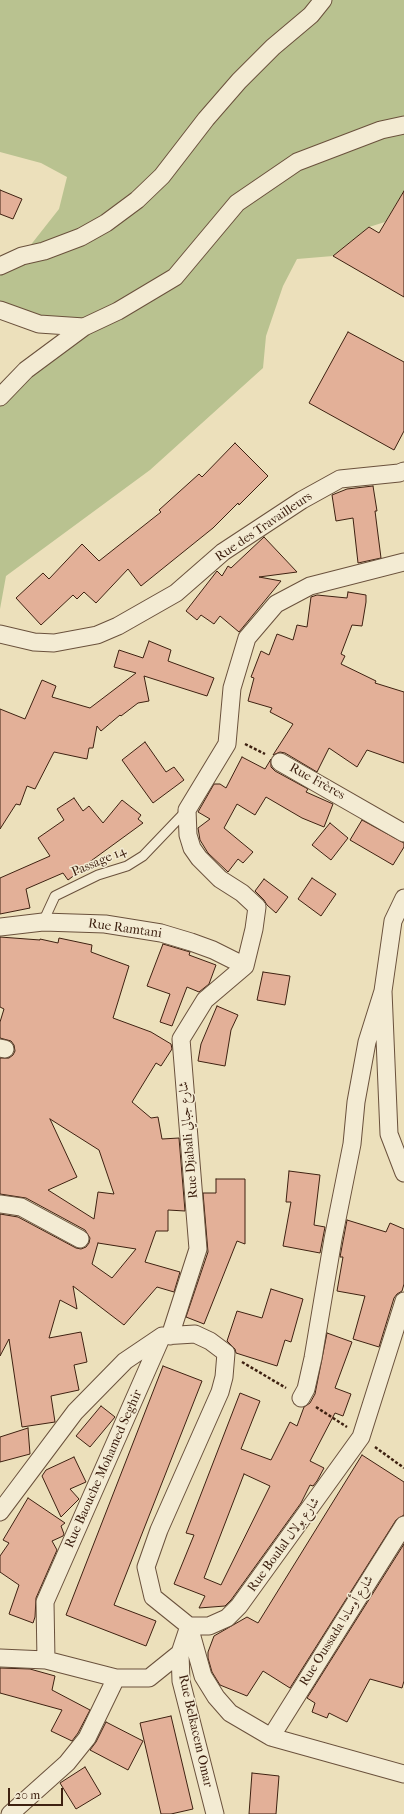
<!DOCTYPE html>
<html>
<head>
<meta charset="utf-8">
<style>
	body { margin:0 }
	#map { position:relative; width:404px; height:1814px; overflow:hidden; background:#ece0bb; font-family:"IM FELL French Canon",serif }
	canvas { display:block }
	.scale { position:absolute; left:8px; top:1788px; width:55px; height:18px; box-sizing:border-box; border:2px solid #3e2111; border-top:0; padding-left:5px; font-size:12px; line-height:14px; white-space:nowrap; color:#3e2111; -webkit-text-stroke:3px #f3ebd3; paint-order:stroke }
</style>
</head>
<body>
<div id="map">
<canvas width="404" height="1814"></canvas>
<div class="scale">20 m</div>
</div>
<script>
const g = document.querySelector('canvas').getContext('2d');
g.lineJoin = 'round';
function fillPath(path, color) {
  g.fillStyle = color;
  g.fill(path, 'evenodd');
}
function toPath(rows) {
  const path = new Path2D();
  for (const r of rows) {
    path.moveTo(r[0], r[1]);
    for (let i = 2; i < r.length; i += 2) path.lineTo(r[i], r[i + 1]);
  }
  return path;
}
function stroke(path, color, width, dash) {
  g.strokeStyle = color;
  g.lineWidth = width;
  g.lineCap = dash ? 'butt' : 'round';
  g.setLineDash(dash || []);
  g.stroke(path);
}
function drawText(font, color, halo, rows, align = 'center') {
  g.font = font + ' "IM FELL French Canon",Amiri,serif';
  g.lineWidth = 3;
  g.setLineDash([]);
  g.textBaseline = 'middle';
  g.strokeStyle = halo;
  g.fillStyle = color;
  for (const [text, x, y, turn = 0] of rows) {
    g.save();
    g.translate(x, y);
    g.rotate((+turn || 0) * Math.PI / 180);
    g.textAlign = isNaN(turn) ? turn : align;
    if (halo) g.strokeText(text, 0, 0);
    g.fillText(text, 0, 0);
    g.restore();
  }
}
const green = toPath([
	[0,0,404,0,404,191,385,222,369,227,333,256,297,259,283,286,266,336,263,368,150,470,6,576,0,609,0,397,84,328,0,310,0,266,22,256,59,209,67,177,41,163,0,152]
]);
const building = toPath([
	[0,190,22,199,13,219,0,214,0,190],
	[404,191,404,297,333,256,369,227,379,233,404,191],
	[348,332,404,362,404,431,394,450,309,403,348,332],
	[235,443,268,476,239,505,238,503,213,528,141,586,128,569,96,603,84,592,77,599,73,595,41,625,16,598,43,573,49,579,82,544,99,561,161,512,159,510,199,474,202,477,235,443],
	[373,486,377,511,375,511,381,558,358,563,353,518,336,521,332,495,347,489,373,486],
	[264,537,297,572,259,577,281,581,239,632,220,616,214,624,201,615,197,620,186,611,217,571,222,576,228,566,231,568,264,537],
	[348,592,366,595,366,602,362,626,352,625,341,654,345,656,341,664,376,681,375,683,404,692,404,763,367,750,357,767,329,748,317,772,285,753,280,752,273,755,293,724,270,712,272,708,248,701,254,678,251,677,261,651,269,655,277,634,293,640,297,625,307,627,311,597,317,595,347,598,348,592],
	[149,641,171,650,168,661,214,678,207,696,144,676,149,701,138,703,121,716,120,715,101,731,97,726,93,748,89,748,87,759,54,752,35,789,27,786,20,805,16,804,0,829,0,709,25,719,42,680,56,686,52,697,90,708,136,673,114,667,119,650,143,658,149,641],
	[145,742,166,772,174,767,184,780,153,803,122,760,145,742],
	[242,757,265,769,271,759,271,767,275,771,308,789,306,792,333,804,324,827,302,818,266,797,255,815,237,804,224,828,253,852,243,863,238,859,228,872,208,853,200,840,198,828,210,819,198,812,214,784,220,784,226,788,242,757],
	[74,798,83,811,89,806,103,823,122,800,141,815,138,819,143,823,84,866,83,871,80,871,68,880,63,873,26,889,30,908,0,914,0,878,50,856,38,838,64,820,57,809,74,798],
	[362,820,404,843,404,847,393,865,350,840,362,820],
	[330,823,348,838,331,860,312,845,330,823],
	[312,878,336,894,321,916,298,899,312,878],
	[264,879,288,897,276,913,267,905,264,900,255,891,264,879],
	[0,937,40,940,40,939,58,943,59,938,92,945,91,952,129,966,113,1018,151,1032,171,1044,172,1049,161,1066,156,1063,132,1102,151,1118,158,1117,162,1139,179,1138,185,1211,168,1210,168,1231,156,1231,145,1262,180,1272,174,1292,157,1287,124,1325,73,1286,77,1309,60,1300,49,1338,81,1332,87,1362,74,1365,79,1390,51,1396,55,1422,22,1427,9,1339,0,1356,0,1214,18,1217,76,1248,81,1249,86,1247,89,1243,90,1238,85,1230,26,1198,0,1194,0,1058,9,1058,13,1055,15,1051,14,1045,11,1041,0,1038,0,1022,4,1009,0,1007,0,937],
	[50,1119,99,1150,114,1194,98,1192,94,1219,48,1190,77,1177,50,1119],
	[98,1243,136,1249,112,1278,92,1264,98,1243],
	[163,944,190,952,189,955,216,965,209,984,199,992,187,987,172,1026,160,1022,170,994,147,986,163,944],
	[263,972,290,976,285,1005,257,1000,263,972],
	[217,1006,238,1015,231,1030,225,1066,198,1061,201,1044,217,1006],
	[289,1171,320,1175,314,1225,325,1227,320,1253,283,1246,291,1202,286,1202,289,1171],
	[216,1179,245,1179,245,1244,237,1241,204,1324,186,1317,208,1252,203,1193,216,1193,216,1179],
	[347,1220,386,1232,390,1223,404,1229,404,1284,402,1291,397,1294,394,1298,379,1347,353,1339,365,1296,337,1291,343,1257,340,1257,347,1220],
	[271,1289,303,1299,291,1342,285,1340,277,1366,236,1353,235,1349,227,1341,237,1311,262,1318,271,1289],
	[327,1333,352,1342,335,1388,351,1394,343,1416,335,1413,310,1461,324,1468,317,1481,313,1486,310,1485,301,1503,231,1600,225,1606,199,1608,205,1596,174,1584,194,1535,186,1533,240,1393,260,1401,241,1449,271,1460,290,1422,297,1426,304,1407,310,1403,315,1394,327,1333],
	[244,1474,270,1486,221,1585,204,1578,244,1474],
	[163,1366,202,1381,114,1605,156,1621,146,1646,66,1615,163,1366],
	[101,1406,115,1417,90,1447,76,1436,101,1406],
	[28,1428,30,1454,0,1462,0,1437,28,1428],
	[362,1455,404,1482,404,1515,396,1520,290,1688,263,1671,247,1696,220,1685,212,1672,208,1658,208,1652,214,1636,247,1617,258,1623,362,1455],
	[74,1457,86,1482,70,1489,79,1499,61,1517,42,1476,46,1470,74,1457],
	[28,1498,65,1523,61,1526,64,1534,63,1536,52,1541,57,1550,36,1598,35,1617,33,1623,9,1614,19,1585,0,1572,0,1556,9,1543,3,1540,28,1498],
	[404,1544,404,1681,402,1688,370,1679,347,1722,329,1713,327,1718,312,1712,315,1703,307,1698,404,1544],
	[0,1668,30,1669,55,1676,52,1690,90,1710,78,1733,72,1741,51,1731,62,1710,0,1693,0,1668],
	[171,1716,193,1809,171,1814,161,1814,140,1723,171,1716],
	[106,1722,143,1741,128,1770,90,1750,96,1742,106,1722],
	[85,1767,101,1794,76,1809,60,1783,85,1767],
	[252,1773,279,1776,276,1814,249,1814,252,1773]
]);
const path = toPath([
	[245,744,265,754],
	[242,1362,286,1388],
	[316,1407,347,1427],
	[375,1447,404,1468]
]);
const service = toPath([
	[43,922,55,896,98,875,127,866,143,856,187,810]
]);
const minor = toPath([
	[0,266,22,256,44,251,81,237,106,223,137,200,162,176,206,119,239,81,273,47,311,15,323,0],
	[0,310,39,324,84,327,118,311,175,277,237,203,297,162,381,130,404,125],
	[0,397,26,370,84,327],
	[0,634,34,642,54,643,97,635,118,626,176,593,223,552,302,500,340,479,399,473,404,471],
	[280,762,404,833],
	[404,898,393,921,383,991,389,1134,404,1173],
	[0,927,43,922,105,924,161,933,191,942,213,950,245,966],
	[245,966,254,929,257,907,242,893,220,879,199,858,192,848,188,835,187,810,227,744,232,688,247,638,276,604,310,586,404,562],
	[0,1048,5,1049],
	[0,1204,21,1207,80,1239],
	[170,1336,198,1249,181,1039,205,1000,245,966],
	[301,1398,306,1389,313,1358,333,1239,352,1144,356,1102,367,1042,383,991],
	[0,1512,75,1412,125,1361,162,1336,195,1334,210,1341,226,1353,224,1377,220,1392,159,1530,146,1567,153,1597,189,1626,203,1676,216,1697,230,1713,271,1737,404,1774],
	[0,1658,46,1660,116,1678,149,1678,180,1653],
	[46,1660,45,1602,162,1336],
	[271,1737,404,1525],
	[10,1814,67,1763,87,1738,116,1678],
	[215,1814,181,1681,180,1653,189,1626,209,1626,227,1618,239,1606,361,1437,404,1301]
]);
const streetNames = [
	["Rue des Travailleurs",264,527,-34],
	["Rue Frères",317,782,29],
	["Passage 14",99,862,-23],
	["Rue Ramtani",125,929,8],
	["Rue Djabali شارع جبالي",189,1140,-95],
	["Rue Baouche Mohamed Seghir",104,1469,-66],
	["Rue Boulal شارع بولال",284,1545,-54],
	["Rue Oussada شارع أوسادا",337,1631,-58],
	["Rue Belkacem Omar",195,1731,77]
];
fillPath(green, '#b9c290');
fillPath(building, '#e3b098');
stroke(building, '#3e2111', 1);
stroke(service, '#6a513c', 11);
stroke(minor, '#6a513c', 19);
stroke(path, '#3e2111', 2.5, [3, 2]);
stroke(service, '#f3ebd3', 9);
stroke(minor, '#f3ebd3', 17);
drawText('13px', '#3e2111', '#f3ebd3', streetNames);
</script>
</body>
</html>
